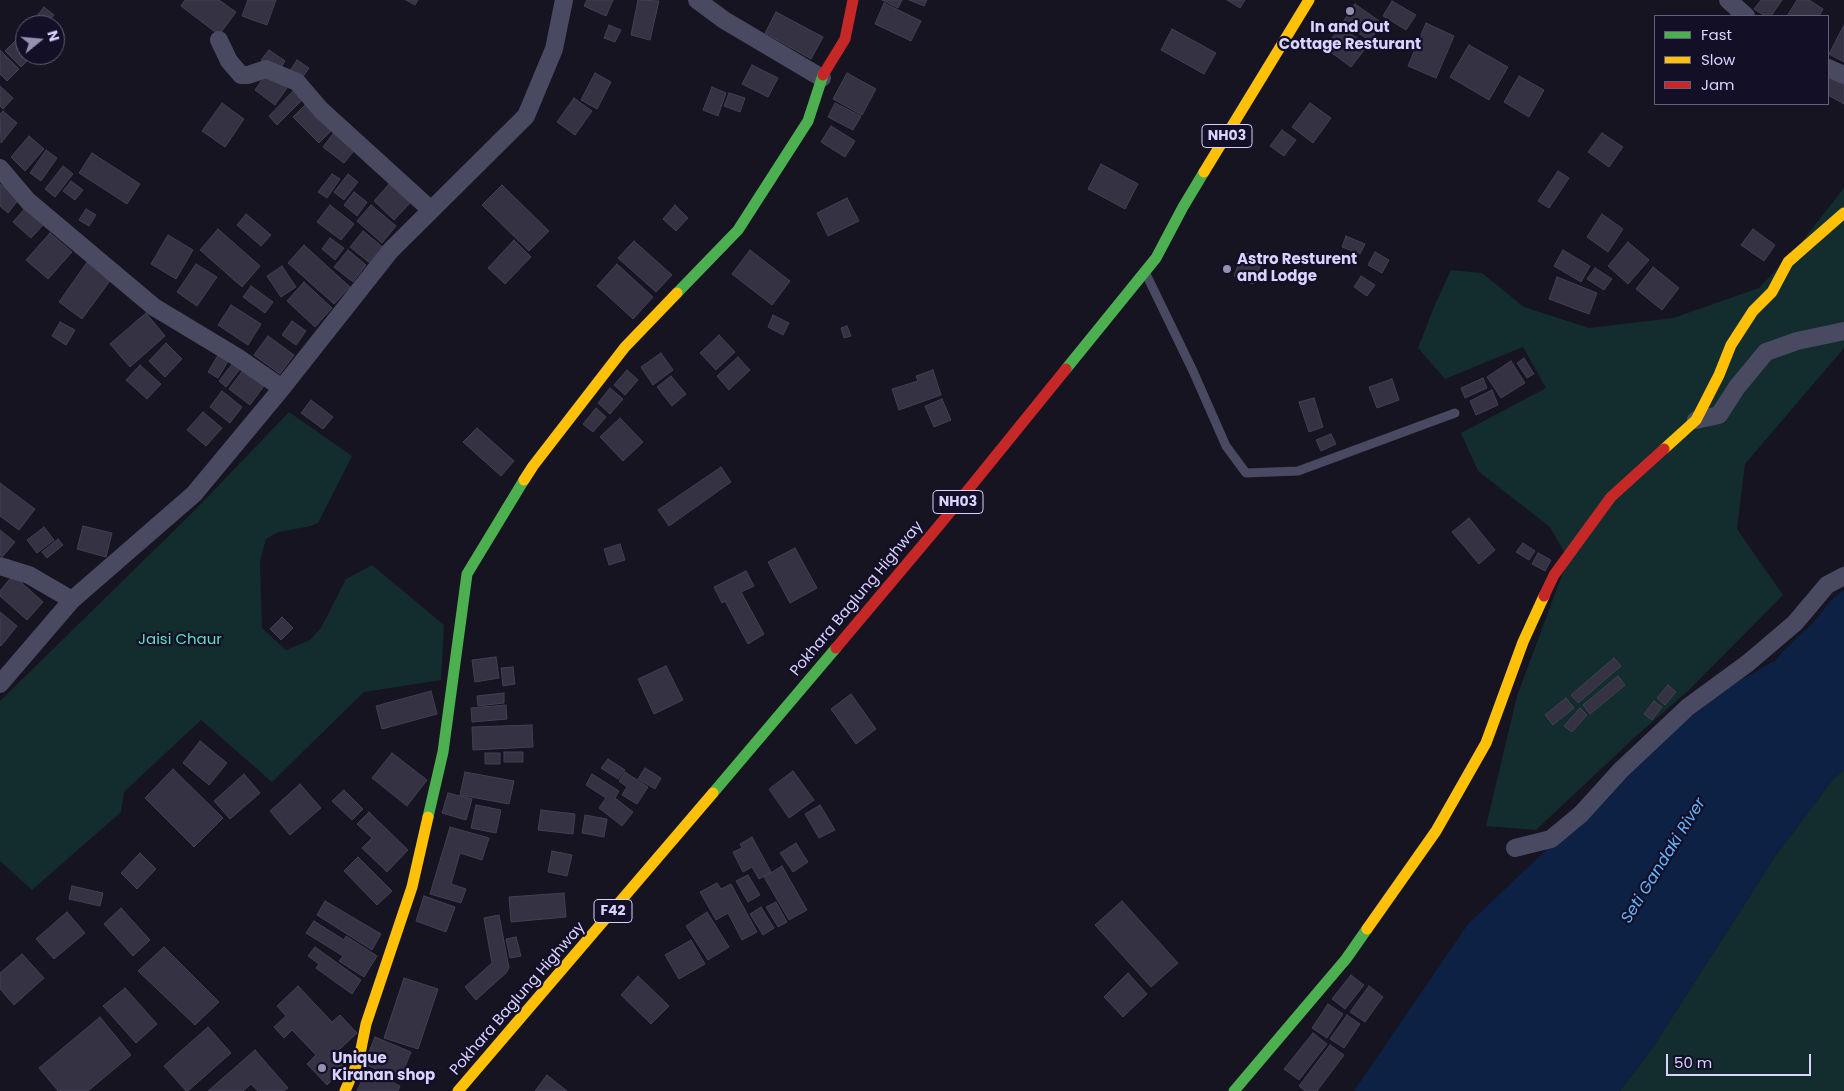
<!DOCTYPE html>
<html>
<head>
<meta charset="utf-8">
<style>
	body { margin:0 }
	#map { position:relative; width:1844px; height:1091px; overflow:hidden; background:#161421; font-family:Poppins,sans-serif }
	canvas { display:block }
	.legend { position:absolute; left:1654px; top:15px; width:175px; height:90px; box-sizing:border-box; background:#130f26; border:1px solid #625e7d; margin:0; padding:6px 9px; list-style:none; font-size:15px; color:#d9d4ff }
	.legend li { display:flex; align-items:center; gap:10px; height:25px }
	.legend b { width:25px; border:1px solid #625e7d }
	.north { position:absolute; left:15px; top:15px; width:50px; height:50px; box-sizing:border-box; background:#130f26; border:1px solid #625e7d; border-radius:50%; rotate:73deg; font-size:14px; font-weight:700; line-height:20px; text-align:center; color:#d9d4ff }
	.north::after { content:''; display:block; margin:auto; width:18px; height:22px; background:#9591b1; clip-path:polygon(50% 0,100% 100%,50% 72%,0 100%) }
	.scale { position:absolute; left:1666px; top:1054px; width:145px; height:22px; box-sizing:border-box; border:2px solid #d9d4ff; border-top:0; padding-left:6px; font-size:15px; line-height:18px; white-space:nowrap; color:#d9d4ff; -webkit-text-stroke:4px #130f26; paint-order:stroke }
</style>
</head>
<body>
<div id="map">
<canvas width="1844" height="1091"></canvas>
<ul class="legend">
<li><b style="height:6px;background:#4caf50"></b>Fast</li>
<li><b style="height:6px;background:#ffc107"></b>Slow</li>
<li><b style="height:6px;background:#c62828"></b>Jam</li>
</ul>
<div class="north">N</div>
<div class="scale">50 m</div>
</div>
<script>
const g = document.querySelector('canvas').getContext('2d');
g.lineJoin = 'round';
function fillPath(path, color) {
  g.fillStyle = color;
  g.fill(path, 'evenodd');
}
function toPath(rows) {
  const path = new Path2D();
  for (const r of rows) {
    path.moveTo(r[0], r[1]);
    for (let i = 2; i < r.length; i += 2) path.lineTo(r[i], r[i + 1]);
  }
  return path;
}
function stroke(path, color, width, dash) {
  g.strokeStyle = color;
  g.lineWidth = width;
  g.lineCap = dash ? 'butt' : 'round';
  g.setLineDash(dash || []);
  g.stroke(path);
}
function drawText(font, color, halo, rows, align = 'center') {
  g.font = font + ' Poppins,sans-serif';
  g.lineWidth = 4.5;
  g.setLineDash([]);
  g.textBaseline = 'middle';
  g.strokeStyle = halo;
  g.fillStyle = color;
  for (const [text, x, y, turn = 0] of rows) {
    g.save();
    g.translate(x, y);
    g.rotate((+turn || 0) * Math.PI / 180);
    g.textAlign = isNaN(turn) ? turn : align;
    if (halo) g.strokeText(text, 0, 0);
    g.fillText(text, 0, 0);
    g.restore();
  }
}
const green = toPath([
	[1844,188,1844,348,1745,464,1737,529,1783,595,1688,691,1635,737,1536,830,1486,826,1517,696,1568,559,1550,527,1478,471,1461,433,1546,388,1523,347,1445,379,1418,348,1434,307,1451,270,1482,273,1524,307,1589,328,1673,318,1759,288,1796,249],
	[289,412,352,456,318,523,311,526,278,532,266,539,260,561,262,628,286,650,310,640,321,628,346,579,372,565,444,625,441,680,364,692,272,782,201,720,124,792,121,812,32,890,0,861,0,701,195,510],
	[1844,770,1844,1091,1620,1091,1653,1047,1776,855,1833,779]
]);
const water = toPath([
	[1844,590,1844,770,1833,779,1776,855,1653,1047,1620,1091,1354,1091,1468,924,1655,747,1725,689,1776,660,1784,650,1814,622,1831,600]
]);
const building = toPath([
	[185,0,219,0,236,12,219,35,181,6,185,0],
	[248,0,276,0,267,25,242,16,248,0],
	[406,0,418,0,415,5,406,0],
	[587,0,613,0,606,16,584,6,587,0],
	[638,0,659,1,650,40,631,35,638,0],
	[882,0,902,0,898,8,882,0],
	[909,0,927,0,924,6,909,0],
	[1227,0,1245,0,1240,8,1227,0],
	[1761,0,1782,0,1771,16,1765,16,1754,9,1761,0],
	[1797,0,1809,0,1823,9,1819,16,1787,16,1797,0],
	[1392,1,1416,15,1406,30,1383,16,1392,1],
	[884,3,921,21,911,41,875,24,884,3],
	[1355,4,1382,23,1370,41,1343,22,1355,4],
	[44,7,54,15,46,25,39,25,33,21,44,7],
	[776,12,823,37,811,59,765,33,776,12],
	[1426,23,1454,36,1436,78,1408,66,1426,23],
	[609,25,621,30,615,42,604,38,609,25],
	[1844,25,1844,62,1829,54,1844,25],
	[1341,26,1367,46,1351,67,1325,48,1341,26],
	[1172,29,1216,53,1204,74,1161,50,1172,29],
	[23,33,25,35,25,55,33,55,21,67,5,51,23,33],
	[1469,45,1508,67,1489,100,1450,77,1469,45],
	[0,50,19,69,7,81,0,74,0,50],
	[269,50,285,61,278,72,261,60,269,50],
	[297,60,309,68,302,78,290,71,297,60],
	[752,65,778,78,768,97,742,84,752,65],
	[267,73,287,88,275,105,255,90,267,73],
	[595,73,611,82,597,109,581,100,595,73],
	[847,73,876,89,862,115,833,99,847,73],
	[1828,75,1844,84,1844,104,1828,95,1828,75],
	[1519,76,1544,90,1529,117,1504,102,1519,76],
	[0,86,13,98,3,109,0,106,0,86],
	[712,87,726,93,718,116,703,110,712,87],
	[295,89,304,98,277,125,269,116,295,89],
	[729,93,745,98,740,112,724,106,729,93],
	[574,98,592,111,575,135,557,122,574,98],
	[222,103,244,119,225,147,202,131,222,103],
	[835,103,861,116,853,130,828,117,835,103],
	[1310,103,1331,118,1313,143,1292,127,1310,103],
	[306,104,332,130,319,143,293,117,306,104],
	[3,111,17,123,1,143,0,114,3,111],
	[831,126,855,141,845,157,821,142,831,126],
	[336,130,357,147,344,163,323,147,336,130],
	[1282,130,1296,140,1284,156,1270,146,1282,130],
	[1602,133,1623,147,1609,167,1588,152,1602,133],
	[29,136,44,149,25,171,11,157,29,136],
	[46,150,57,158,41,181,30,173,46,150],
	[92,153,140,184,127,204,79,173,92,153],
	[1101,164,1138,184,1125,209,1088,189,1101,164],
	[63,166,73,174,55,197,45,189,63,166],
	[1558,171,1569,178,1549,208,1538,201,1558,171],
	[332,174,340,179,327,198,318,192,332,174],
	[348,174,358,182,344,200,334,192,348,174],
	[71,181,83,190,75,200,63,191,71,181],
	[390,183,411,202,394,220,374,201,390,183],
	[0,184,19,199,8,213,0,206,0,184],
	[502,185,549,231,529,251,482,205,502,185],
	[354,192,367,202,357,216,344,205,354,192],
	[847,198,859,221,828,236,817,213,847,198],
	[330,205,354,224,341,240,317,222,330,205],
	[371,205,396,226,382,243,357,221,371,205],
	[675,205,688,218,676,231,663,219,675,205],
	[26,207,45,223,31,238,13,222,26,207],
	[86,209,96,215,89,226,79,220,86,209],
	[246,214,271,235,261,246,237,225,246,214],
	[1602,214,1623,229,1608,252,1587,237,1602,214],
	[218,229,260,266,242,287,200,250,218,229],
	[1753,229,1775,245,1764,261,1741,245,1753,229],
	[363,231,384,248,371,264,350,247,363,231],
	[50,233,72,252,48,279,26,260,50,233],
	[168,235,193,250,176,279,151,264,168,235],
	[1346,236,1365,244,1360,254,1342,247,1346,236],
	[330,238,344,248,335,260,322,249,330,238],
	[514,240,531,257,505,284,488,268,514,240],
	[634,241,672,275,656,292,618,258,634,241],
	[1628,242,1649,260,1628,284,1608,266,1628,242],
	[304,245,350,287,334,304,288,263,304,245],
	[348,250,366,265,353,282,334,267,348,250],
	[750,250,790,281,772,305,732,274,750,250],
	[1563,250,1590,266,1581,282,1554,266,1563,250],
	[1243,252,1263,259,1253,284,1234,276,1243,252],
	[1375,252,1389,260,1382,273,1368,265,1375,252],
	[88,261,112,278,82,319,59,302,88,261],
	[196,264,217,277,197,306,177,292,196,264],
	[617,264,653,297,633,319,597,286,617,264],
	[282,266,296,287,281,297,267,276,282,266],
	[1653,267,1679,288,1662,310,1636,289,1653,267],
	[1595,268,1612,279,1604,290,1587,279,1595,268],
	[1361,276,1375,285,1367,296,1354,287,1361,276],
	[1557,277,1597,293,1589,314,1549,299,1557,277],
	[304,282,332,308,315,327,287,301,304,282],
	[251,286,273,302,265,313,243,297,251,286],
	[231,305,261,324,248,345,218,325,231,305],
	[146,313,165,336,130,367,110,344,146,313],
	[773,315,789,323,783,335,768,327,773,315],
	[292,321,306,331,296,345,282,335,292,321],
	[60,322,75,330,66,345,52,336,60,322],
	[847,326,851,336,844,338,841,328,847,326],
	[719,335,735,352,716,370,700,353,719,335],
	[268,336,294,355,280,374,254,355,268,336],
	[166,343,182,359,165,377,149,361,166,343],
	[220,352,230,358,218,378,208,372,220,352],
	[661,353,673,370,653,385,641,367,661,353],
	[738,357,750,370,729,390,717,376,738,357],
	[1524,358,1534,374,1527,378,1517,363,1524,358],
	[1511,361,1525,383,1501,398,1487,377,1511,361],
	[233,363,240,369,226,387,219,381,233,363],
	[140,365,161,384,147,399,126,380,140,365],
	[243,370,264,386,250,405,229,389,243,370],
	[627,370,638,380,625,395,614,385,627,370],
	[933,370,941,395,899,410,892,389,918,381,916,376,933,370],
	[671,376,686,394,672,406,657,387,671,376],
	[1483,378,1487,388,1465,398,1461,388,1483,378],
	[1392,379,1399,400,1377,408,1369,387,1392,379],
	[610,388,623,399,610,414,598,403,610,388],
	[1492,390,1498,405,1476,415,1470,401,1492,390],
	[222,391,242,407,230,423,210,407,222,391],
	[1314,398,1323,427,1309,432,1299,402,1314,398],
	[942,399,951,420,934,427,925,406,942,399],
	[311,400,333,417,323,429,301,413,311,400],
	[596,408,606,417,593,432,583,424,596,408],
	[203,412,222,428,206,446,187,430,203,412],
	[620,418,643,442,623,461,600,437,620,418],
	[477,428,514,461,501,476,463,442,477,428],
	[1331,434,1336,444,1321,451,1316,440,1331,434],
	[721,467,731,482,669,526,658,510,721,467],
	[0,483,35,509,19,530,0,516,0,483],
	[1469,518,1495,550,1479,564,1452,532,1469,518],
	[83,526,112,533,106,557,77,549,83,526],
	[44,527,54,540,37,553,27,540,44,527],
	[0,530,15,542,2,557,0,555,0,530],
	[58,539,63,545,47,558,42,552,58,539],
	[1523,543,1535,551,1529,560,1516,552,1523,543],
	[620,544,625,560,609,565,604,549,620,544],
	[795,548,817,588,790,603,768,562,795,548],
	[1538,553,1551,560,1545,571,1532,564,1538,553],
	[746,571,754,586,741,592,764,634,748,644,725,601,722,603,714,587,746,571],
	[13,575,43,602,27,620,0,596,0,591,13,575],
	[0,612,17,626,1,646,0,645,0,612],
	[282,617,293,628,281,640,270,629,282,617],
	[496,657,499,678,475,682,472,660,496,657],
	[1614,658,1621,666,1578,703,1571,695,1614,658],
	[666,666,683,700,654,714,638,679,666,666],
	[513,667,515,684,503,686,501,668,513,667],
	[1618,676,1625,685,1590,714,1583,705,1618,676],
	[1668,685,1676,692,1665,705,1657,698,1668,685],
	[431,691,437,714,382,729,376,706,431,691],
	[504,693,504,703,478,706,477,696,504,693],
	[851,694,876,729,856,744,831,709,851,694],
	[1566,698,1574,708,1553,725,1545,715,1566,698],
	[1654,701,1662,707,1652,720,1644,714,1654,701],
	[506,705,507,719,472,722,471,708,506,705],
	[1580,708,1587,715,1572,732,1564,726,1580,708],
	[532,725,533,747,473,750,472,727,532,725],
	[200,741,227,763,209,785,183,763,200,741],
	[504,752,523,752,523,762,504,762,504,752],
	[392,753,427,780,407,806,372,778,392,753],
	[485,753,500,753,500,764,485,764,485,753],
	[608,759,625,770,618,779,601,768,608,759],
	[645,768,661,778,655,789,638,779,645,768],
	[173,769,223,818,194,847,145,798,173,769],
	[793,771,814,800,789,818,769,789,793,771],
	[465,772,514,781,509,804,460,795,465,772],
	[625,772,648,787,637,804,622,795,627,787,619,781,625,772],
	[244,774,260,793,230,819,214,801,244,774],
	[592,774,619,791,615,798,633,812,622,826,599,808,606,798,586,785,592,774],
	[300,784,321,808,290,835,270,811,300,784],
	[344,790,363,809,352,820,332,801,344,790],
	[448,793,472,799,466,820,442,813,448,793],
	[476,805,501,810,496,833,471,828,476,805],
	[820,805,835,830,819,838,805,814,820,805],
	[541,810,575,814,573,834,538,830,541,810],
	[369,812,408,850,387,872,362,848,372,838,357,824,369,812],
	[585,815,607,819,604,837,582,833,585,815],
	[450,827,489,838,482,860,460,853,451,884,466,889,461,903,430,894,450,827],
	[752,837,771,872,759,879,752,867,743,872,733,852,742,848,740,844,752,837],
	[796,843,808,862,793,872,780,853,796,843],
	[552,851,572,855,567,876,548,872,552,851],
	[140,853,156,869,137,889,121,873,140,853],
	[358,857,392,891,377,905,344,871,358,857],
	[782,866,807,910,789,920,764,877,782,866],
	[748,875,760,895,748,902,736,881,748,875],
	[717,883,721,889,731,884,757,932,742,940,728,913,716,920,700,892,717,883],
	[72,886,103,893,100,906,69,899,72,886],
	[564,893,566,917,511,922,509,897,564,893],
	[424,896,455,907,446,932,416,921,424,896],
	[325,901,381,934,372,950,317,915,325,901],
	[1122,901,1178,963,1151,987,1095,925,1122,901],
	[776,902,787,922,778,927,766,907,776,902],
	[761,907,774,928,763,935,750,914,761,907],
	[121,908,150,940,133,956,104,924,121,908],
	[67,912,85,933,54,959,36,939,67,912],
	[707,912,729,947,708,960,686,926,707,912],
	[499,915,509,968,506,973,476,1000,465,987,492,963,484,918,499,915],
	[314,921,344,940,346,936,377,956,364,977,339,961,343,956,306,933,314,921],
	[516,937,521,956,510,958,506,939,516,937],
	[691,940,705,964,679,979,665,955,691,940],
	[164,947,219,1002,195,1025,138,971,164,947],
	[315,947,361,980,352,994,316,968,319,964,308,956,315,947],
	[22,954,44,978,14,1005,0,989,0,973,22,954],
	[1128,973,1147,994,1123,1017,1104,997,1128,973],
	[1351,975,1364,985,1345,1009,1332,999,1351,975],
	[638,976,669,1006,651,1024,621,995,638,976],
	[404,978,438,989,418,1049,384,1038,404,978],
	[298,986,332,1022,340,1015,357,1033,339,1050,350,1062,327,1085,307,1064,316,1055,292,1030,284,1038,274,1027,286,1016,277,1006,298,986],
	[1369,986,1383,997,1365,1022,1350,1012,1369,986],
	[125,988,157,1024,136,1043,103,1006,125,988],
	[1328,1004,1343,1014,1327,1038,1312,1028,1328,1004],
	[1347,1015,1360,1024,1344,1048,1330,1039,1347,1015],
	[100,1017,131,1055,88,1091,58,1091,39,1068,100,1017],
	[208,1027,231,1053,188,1091,186,1091,164,1066,208,1027],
	[1313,1033,1327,1044,1299,1080,1284,1069,1313,1033],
	[375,1037,411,1052,400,1079,364,1064,375,1037],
	[1330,1045,1344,1055,1317,1091,1305,1091,1299,1086,1330,1045],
	[255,1050,288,1088,284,1091,258,1091,251,1084,243,1091,208,1091,255,1050],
	[367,1069,400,1086,398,1091,357,1091,367,1069],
	[547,1075,567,1091,535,1091,547,1075]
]);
const lane = toPath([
	[1147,276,1193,371,1226,446,1246,473,1298,471,1455,413]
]);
const street = toPath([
	[697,0,724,20,822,78],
	[1728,0,1746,16],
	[219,40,229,61,241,75,248,75,266,69,297,82,321,110,431,210],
	[1828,68,1844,75],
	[0,168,28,201,154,307,237,357,282,388],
	[1696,420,1719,415,1737,387,1766,352,1797,341,1844,331],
	[0,566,29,575,72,600],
	[0,684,72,600,194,494,282,388,391,250,526,116,554,49,564,0],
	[1515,848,1551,839,1581,814,1621,770,1688,707,1748,663,1795,623,1827,585,1844,576]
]);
const fast = toPath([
	[677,293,738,230,808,121,823,75],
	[1066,369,1156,258,1183,207,1204,172],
	[713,793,836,648],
	[428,817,443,752,467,574,524,480],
	[1234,1091,1346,959,1367,929]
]);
const slow = toPath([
	[1204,172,1309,0],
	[1664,449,1696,420,1719,375,1731,345,1753,311,1772,292,1788,262,1844,213],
	[524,480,533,466,625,347,677,293],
	[1367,929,1436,831,1486,743,1523,642,1544,596],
	[345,1091,359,1059,366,1024,412,887,428,817],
	[458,1091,713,793]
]);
const jam = toPath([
	[823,75,845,39,853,0],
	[1544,596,1554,575,1611,497,1664,449],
	[836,648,942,522,1066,369]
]);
const markers = [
	[1350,11,5,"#9591b1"],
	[1227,269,5,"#9591b1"],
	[322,1068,5,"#9591b1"]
];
const shields = [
	[1227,136,50],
	[958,502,50],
	[613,911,38]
];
const shieldNames = [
	["NH03",1227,136],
	["NH03",958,502],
	["F42",613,911]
];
const poiNames = [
	["In and Out",1350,28,"center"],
	["Cottage Resturant",1350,45,"center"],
	["Astro Resturent",1237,260],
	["and Lodge",1237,277],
	["Unique",332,1059],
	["Kiranan shop",332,1076]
];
const streetNames = [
	["Pokhara Baglung Highway",857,599,-50],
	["Pokhara Baglung Highway",518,999,-49]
];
const parkNames = [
	["Jaisi Chaur",180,640]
];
const waterNames = [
	["Seti Gandaki River",1664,861,-58]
];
fillPath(green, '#132c2d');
fillPath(water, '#0d2144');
fillPath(building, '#343243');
stroke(building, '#433f54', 1);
stroke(lane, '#4a4962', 9);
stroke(street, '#4a4962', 18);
stroke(fast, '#4caf50', 11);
stroke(slow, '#ffc107', 11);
stroke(jam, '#c62828', 11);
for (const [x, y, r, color] of markers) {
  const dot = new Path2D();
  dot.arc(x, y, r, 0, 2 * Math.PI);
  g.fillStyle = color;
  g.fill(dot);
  stroke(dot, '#130f26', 2);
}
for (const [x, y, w] of shields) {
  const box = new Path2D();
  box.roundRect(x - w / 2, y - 11.5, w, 23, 4);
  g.fillStyle = '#130f26';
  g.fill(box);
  stroke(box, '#d9d4ff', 1);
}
drawText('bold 14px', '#d9d4ff', null, shieldNames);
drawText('bold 15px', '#d9d4ff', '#130f26', poiNames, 'left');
drawText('15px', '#d9d4ff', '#130f26', streetNames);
drawText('15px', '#5fe0c0', '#130f26', parkNames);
drawText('italic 16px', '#62b6ff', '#130f26', waterNames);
</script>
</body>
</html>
